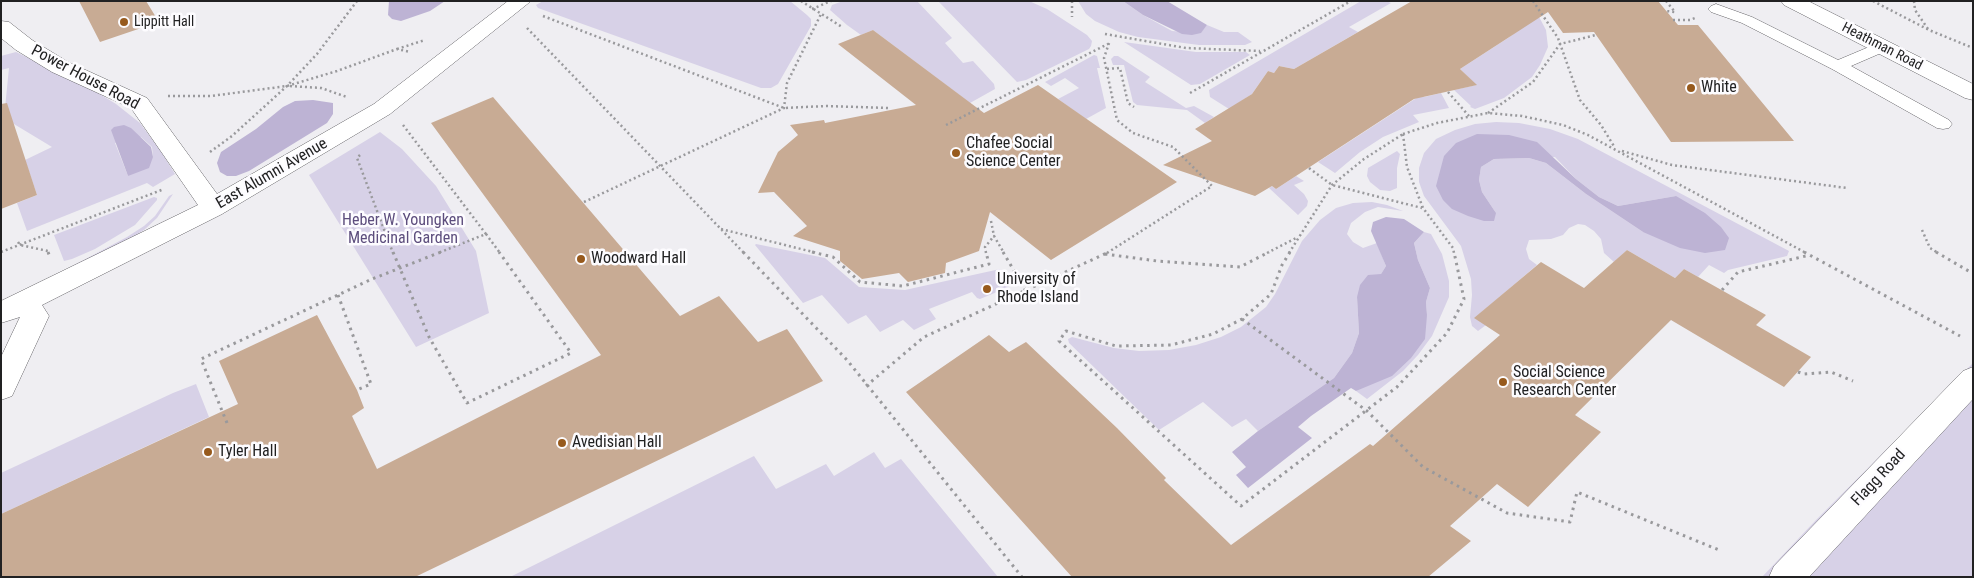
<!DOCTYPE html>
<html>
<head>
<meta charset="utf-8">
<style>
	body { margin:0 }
	#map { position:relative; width:1974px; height:578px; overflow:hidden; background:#efeef2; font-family:"Roboto Condensed",sans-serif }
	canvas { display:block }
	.frame { position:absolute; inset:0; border:2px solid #212122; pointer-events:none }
</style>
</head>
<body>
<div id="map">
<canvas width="1974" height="578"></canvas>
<div class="frame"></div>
</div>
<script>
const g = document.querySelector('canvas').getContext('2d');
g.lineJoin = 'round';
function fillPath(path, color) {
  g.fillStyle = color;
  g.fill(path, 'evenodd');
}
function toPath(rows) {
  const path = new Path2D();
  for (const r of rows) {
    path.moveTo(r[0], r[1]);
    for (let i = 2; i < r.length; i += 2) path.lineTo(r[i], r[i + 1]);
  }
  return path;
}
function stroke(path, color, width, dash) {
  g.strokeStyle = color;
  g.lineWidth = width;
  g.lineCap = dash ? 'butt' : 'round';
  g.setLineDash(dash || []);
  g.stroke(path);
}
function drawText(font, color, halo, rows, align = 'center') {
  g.font = font + ' "Roboto Condensed",sans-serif';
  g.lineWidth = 5;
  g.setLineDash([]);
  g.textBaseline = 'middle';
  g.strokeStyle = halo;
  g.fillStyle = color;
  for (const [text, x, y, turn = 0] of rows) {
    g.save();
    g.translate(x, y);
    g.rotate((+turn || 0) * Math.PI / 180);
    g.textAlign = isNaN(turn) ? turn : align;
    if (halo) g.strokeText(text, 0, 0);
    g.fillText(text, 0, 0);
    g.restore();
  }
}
const green = toPath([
	[543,1,790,1,807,15,811,19,811,26,778,84,771,88,761,88,538,8,536,5],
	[843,1,917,1,952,38,945,43,963,63,973,61,994,84,995,89,970,103,873,30,861,35,847,25,830,10,832,5],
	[938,1,1029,1,1047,9,1087,35,1092,41,1091,46,1089,49,1026,80,1017,82],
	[1078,1,1123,1,1143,15,1172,31,1200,33,1207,25,1224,32,1238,32,1252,42,1245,45,1199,45,1138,37,1119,32,1095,21,1086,14],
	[1361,1,1386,1,1391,3,1349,27,1358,32,1294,69,1279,66,1274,73,1268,71,1252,94,1229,109,1210,97,1209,90],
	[1538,15,1546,30,1548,47,1540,65,1532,77,1504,98,1475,109,1470,107,1471,106,1454,90,1476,85,1460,69,1508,38],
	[1124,42,1196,52,1246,52,1250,55,1200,84,1191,85],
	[16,52,85,85,116,104,140,123,160,150,175,174,153,187,147,183,27,231,17,203,37,195,25,160,52,147,4,118,9,68,1,70,1,56],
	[141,137,152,147,153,157,128,176,115,143],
	[1094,55,1097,56,1100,68,1097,68,1106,108,1086,119,1058,99,1079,88,1065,78,1051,86,1045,82],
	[1114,56,1118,56,1150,77,1145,82,1186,108,1194,106,1214,117,1205,123,1187,110,1137,105,1133,102,1124,65,1113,65,1111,59],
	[1441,93,1449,108,1413,115,1419,122,1383,137,1360,152,1335,173,1318,162,1421,95,1424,97],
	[1496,122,1519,123,1550,129,1578,139,1789,251,1787,256,1728,270,1724,273,1709,265,1698,277,1684,269,1675,278,1627,250,1614,262,1604,253,1601,239,1594,231,1585,225,1578,224,1569,228,1563,235,1551,239,1529,240,1526,249,1529,259,1537,265,1475,318,1486,325,1478,331,1472,326,1470,317,1472,295,1471,279,1461,246,1424,196,1419,182,1419,168,1424,153,1436,139,1455,130,1475,124],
	[1444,156,1555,157,1576,179,1599,197,1618,206,1676,196,1643,232,1586,194,1546,163,1529,158,1494,159,1481,167,1479,180,1482,192,1496,213],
	[380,132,402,149,436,186,476,251,489,313,416,347,309,175],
	[1397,151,1400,154,1397,168,1397,188,1390,191,1380,190,1370,182,1367,176,1368,168],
	[1296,176,1304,181,1294,185,1304,194,1308,201,1307,206,1298,215,1269,188,1272,186,1276,189],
	[173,194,157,218,144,230,124,243,67,269,127,237,144,226,155,216,169,196],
	[154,197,157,198,157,200,135,225,95,249,72,259,64,261,54,235],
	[1372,202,1387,205,1403,211,1378,207,1365,212,1351,223,1347,234,1353,242,1363,248,1377,243,1386,266,1381,274,1357,297,1359,333,1352,353,1334,378,1258,431,1246,419,1232,427,1203,402,1159,430,1069,343,1068,339,1072,337,1114,348,1139,351,1169,350,1196,345,1221,337,1241,327,1266,307,1275,294,1302,241,1320,220,1336,208,1353,203],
	[1424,232,1431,234,1442,254,1449,281,1449,297,1432,336,1418,355,1403,371,1367,399,1356,391,1361,388,1427,315,1426,302,1430,288,1418,260,1414,243],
	[756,244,825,258,859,287,905,290,1000,269,1009,287,980,299,977,298,972,292,929,309,936,319,914,330,903,320,880,332,866,315,848,324,822,295,803,303,755,245],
	[1973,363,1973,577,1762,577,1816,520],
	[196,384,209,417,1,514,1,473,173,393],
	[874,452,885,468,901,459,998,577,510,577,754,456,776,489,826,464,834,476]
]);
const water = toPath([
	[389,1,445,1,430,11,401,21,392,19,388,15],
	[1123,1,1167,1,1207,25,1201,33,1192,35,1182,34,1143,15],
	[313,100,333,103,333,114,327,123,249,171,236,176,227,176,220,172,217,163,221,152,256,129,283,107,295,101],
	[124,125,131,128,151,147,153,157,149,168,128,176,111,130,114,127],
	[1477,134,1509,135,1537,142,1576,179,1599,197,1618,206,1676,196,1705,213,1721,227,1729,238,1725,250,1705,253,1680,248,1643,232,1586,194,1546,163,1529,158,1494,159,1481,167,1479,180,1482,192,1496,213,1494,221,1484,221,1468,216,1452,209,1443,200,1436,186,1444,156,1456,143],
	[1386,217,1404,219,1424,232,1414,243,1418,260,1430,288,1426,302,1427,315,1425,339,1411,358,1392,376,1356,391,1351,388,1311,416,1298,427,1312,438,1248,488,1236,475,1246,467,1232,452,1258,431,1334,378,1352,353,1359,333,1357,297,1360,285,1368,275,1381,274,1386,266,1371,231,1373,222]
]);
const building = toPath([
	[79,1,146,1,159,22,100,42],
	[1412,1,1658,1,1678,25,1698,25,1794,141,1671,142,1594,32,1563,33,1548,12,1460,69,1477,85,1414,99,1276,189,1272,186,1255,196,1163,165,1212,141,1195,129,1252,94,1268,71,1274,73,1279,66,1294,69],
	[873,30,984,113,1038,85,1177,182,1051,260,990,212,979,251,946,263,945,273,908,282,899,273,862,279,840,261,840,251,793,236,807,226,774,192,758,193,778,152,798,135,790,125,824,120,825,123,916,105,838,44],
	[493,97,680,316,719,296,758,342,787,329,823,381,415,577,1,577,1,514,238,404,219,361,317,315,357,390,364,408,352,416,377,469,601,355,431,123],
	[7,103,37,195,1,209,1,104],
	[1627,250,1675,278,1684,269,1766,315,1756,325,1811,357,1784,387,1671,320,1575,415,1601,432,1528,507,1497,484,1450,526,1471,541,1428,577,1072,577,906,392,989,335,1009,352,1026,342,1117,428,1166,478,1164,480,1231,545,1370,444,1373,446,1500,335,1474,318,1541,262,1584,288]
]);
const pathFar1 = toPath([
	[801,1,842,27],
	[1072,1,1072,17],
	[1533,1,1558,38,1580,100,1601,125,1615,148],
	[1666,1,1675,12,1666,11],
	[1873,1,1929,30,1973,48],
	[1914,1,1915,10,1928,29],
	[812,9,831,1],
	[543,16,784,108,826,106,889,108],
	[1673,20,1690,20,1695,18],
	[527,28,744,253],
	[1105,34,1186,48,1260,51],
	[397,49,425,40],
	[1107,69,1120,68,1128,103,1134,107],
	[290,86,321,88,347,97],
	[1448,92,1469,116],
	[1190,93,1351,1],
	[168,96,211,96,287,86,337,71,397,49,410,52],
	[1488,113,1533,82,1560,44,1596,35],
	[403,125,486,234,438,253],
	[946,125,1108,44],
	[1403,134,1407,167,1423,208,1453,248,1454,253],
	[1403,134,1437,123,1488,113,1522,116,1563,125,1588,135,1806,253],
	[1622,151,1672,165,1847,188],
	[210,152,232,136,287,86,317,54,357,1],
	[360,155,357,158,393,253],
	[1309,168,1332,185,1422,208],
	[584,202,784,108,787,83,821,14],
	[991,221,994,236],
	[721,229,817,253],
	[1922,230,1930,248,1938,253],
	[486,234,500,253],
	[18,242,20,245,48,251,49,253],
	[1,252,164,189],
	[986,253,985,247,994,236,1004,253],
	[1107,253,1212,186,1173,147,1133,133,1117,120,1104,58,1109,43],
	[1267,253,1298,237],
	[1289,253,1332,185,1364,159,1403,134]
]);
const path = toPath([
	[48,252,50,257],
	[393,252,429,337,467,403,571,353,499,252],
	[743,252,847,360,1022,577],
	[812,252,833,257,860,282,903,286,989,264,986,252],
	[1003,252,1026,291],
	[1290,252,1282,265,1271,294,1242,319,1213,334,1171,345,1116,346,1066,331,1059,341,1241,506,1397,387,1447,333,1464,299,1454,252],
	[1804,252,1960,336],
	[1936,252,1972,273],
	[1105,254,1157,261,1240,267,1269,252],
	[1722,290,1738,272,1810,255],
	[338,295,371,384,357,390],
	[1242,319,1367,411,1423,467,1507,513,1570,522,1577,492,1719,550],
	[1798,372,1804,374,1831,372,1853,381],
	[866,386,924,337,1109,252],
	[227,423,201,359,372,279,441,252]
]);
const service = toPath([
	[1716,4,1752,17,1838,60,1876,44,1888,44,1890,47,1888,50,1851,66,1949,120,1952,124,1949,128,1943,129,1937,128,1832,69,1742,23,1711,12,1708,9,1711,6,1716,4]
]);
const minor = toPath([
	[508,1,531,1,390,114,222,214,42,305,49,316,12,396,1,400,1,357,20,317,1,323,1,301,198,205,131,108,52,72,16,50,1,38,1,21,9,22,32,40,68,62,147,98,217,194,374,104,508,1],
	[1781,1,1808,1,1973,84,1973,100,1965,98,1784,5,1781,1]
]);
const tertiary = toPath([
	[1973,367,1973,399,1809,577,1769,577,1774,566,1963,371,1973,367]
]);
const markers = [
	[124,22,5,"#975a1d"],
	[1691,88,5,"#975a1d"],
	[956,153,5,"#975a1d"],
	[581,259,5,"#975a1d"],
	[987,289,5,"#975a1d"],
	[1503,382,5,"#975a1d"],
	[562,443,5,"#975a1d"],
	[208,452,5,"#975a1d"]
];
const farPoinames = [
	["Lippitt Hall",134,22]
];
const farStreetnames = [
	["Heathman Road",1882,47,27]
];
const streetNames = [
	["Power House Road",85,78,28],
	["East Alumni Avenue",272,174,-30],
	["Flagg Road",1879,478,-47]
];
const poiNames = [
	["White",1701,88],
	["Chafee Social",966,144],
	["Science Center",966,162],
	["Woodward Hall",591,259],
	["University of",997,280],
	["Rhode Island",997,298],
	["Social Science",1513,373],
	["Research Center",1513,391],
	["Avedisian Hall",572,443],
	["Tyler Hall",218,452]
];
const parkNames = [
	["Heber W. Youngken",403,221],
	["Medicinal Garden",403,239]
];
fillPath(green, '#d7d1e7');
fillPath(water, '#bdb3d4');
fillPath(building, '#c8ab94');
stroke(service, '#656468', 1);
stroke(minor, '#656468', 1);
stroke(tertiary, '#656468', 1);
stroke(pathFar1, '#99999c', 2.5, [2, 3]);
stroke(path, '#99999c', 3, [2.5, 4.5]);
fillPath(service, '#fff');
fillPath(minor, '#fff');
fillPath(tertiary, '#fff');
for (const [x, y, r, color] of markers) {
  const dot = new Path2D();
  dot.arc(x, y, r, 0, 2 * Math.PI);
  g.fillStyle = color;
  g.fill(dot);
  stroke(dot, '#fdfcff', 2);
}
drawText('14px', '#212122', '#fdfcff', farPoinames, 'left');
drawText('14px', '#212122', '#fdfcff', farStreetnames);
drawText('16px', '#212122', '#fdfcff', streetNames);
drawText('16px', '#212122', '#fdfcff', poiNames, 'left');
drawText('16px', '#5d4e7d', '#fdfcff', parkNames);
</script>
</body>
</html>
